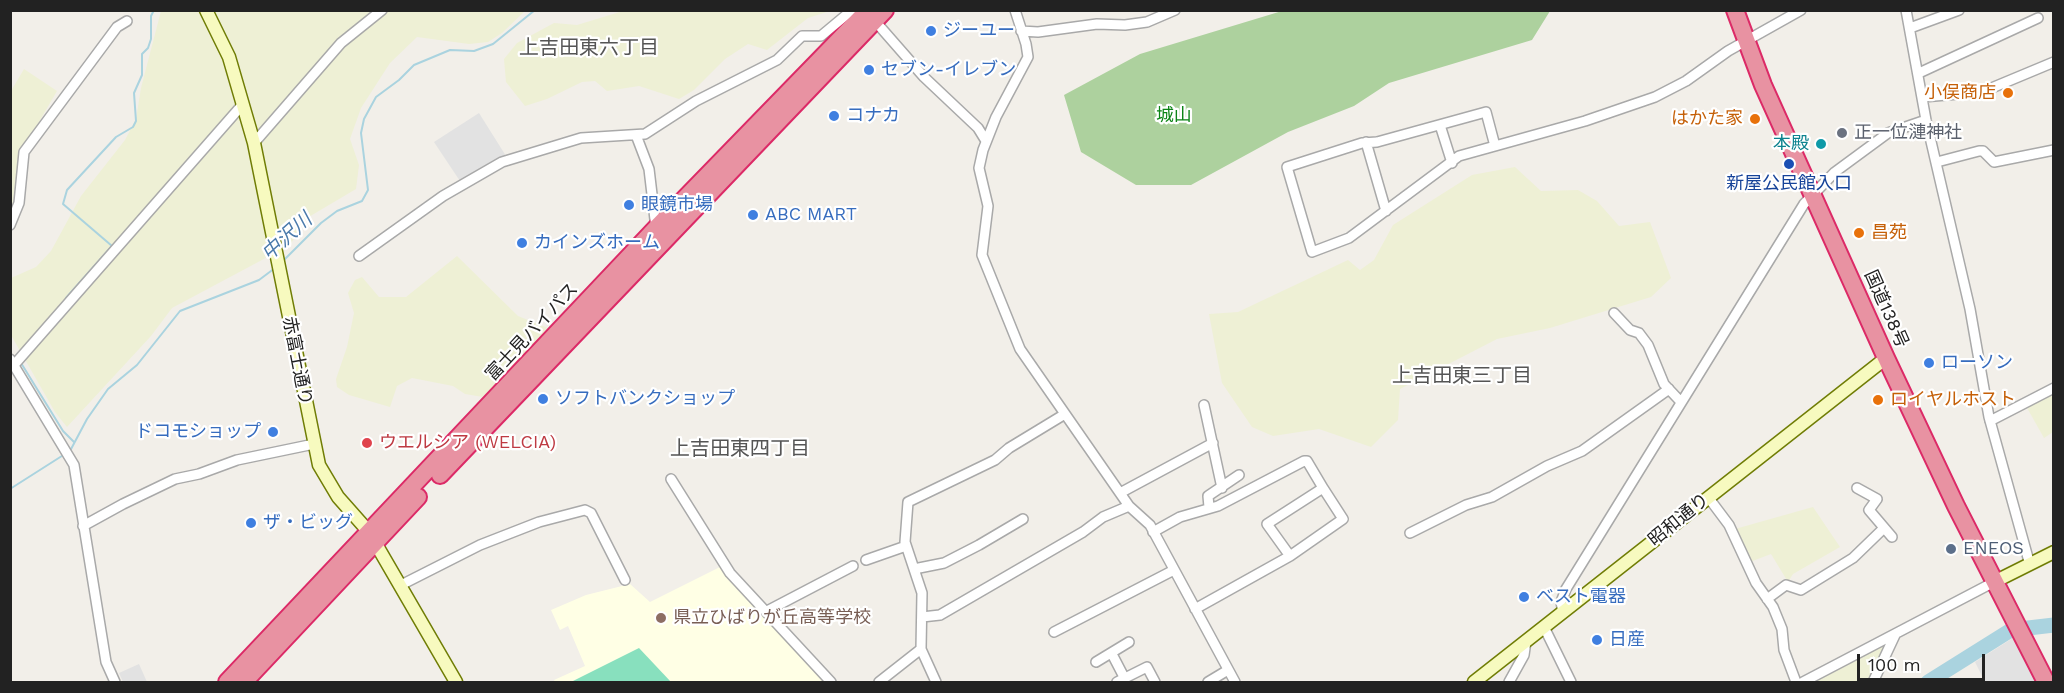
<!DOCTYPE html>
<html>
<head>
<meta charset="utf-8">
<style>
	body { margin:0 }
	#map { position:relative; width:2064px; height:693px; overflow:hidden; background:#f2efe9; font-family:"Work Sans",sans-serif }
	canvas { display:block }
	.frame { position:absolute; inset:0; border:12px solid #222; pointer-events:none }
	.scale { position:absolute; left:1857px; top:654px; width:128px; height:27px; box-sizing:border-box; border:3px solid #222; border-top:0; padding-left:8px; font-size:18px; line-height:21px; white-space:nowrap; color:#222; -webkit-text-stroke:4px #fff; paint-order:stroke }
</style>
</head>
<body>
<div id="map">
<canvas width="2064" height="693"></canvas>
<div class="frame"></div>
<div class="scale">100 m</div>
</div>
<script>
const g = document.querySelector('canvas').getContext('2d');
g.lineJoin = 'round';
function fillPath(path, color) {
  g.fillStyle = color;
  g.fill(path, 'evenodd');
}
function toPath(rows) {
  const path = new Path2D();
  for (const r of rows) {
    path.moveTo(r[0], r[1]);
    for (let i = 2; i < r.length; i += 2) path.lineTo(r[i], r[i + 1]);
  }
  return path;
}
function stroke(path, color, width, dash) {
  g.strokeStyle = color;
  g.lineWidth = width;
  g.lineCap = dash ? 'butt' : 'round';
  g.setLineDash(dash || []);
  g.stroke(path);
}
function drawText(font, color, halo, rows, align = 'center') {
  g.font = font + ' "Work Sans","Noto Sans JP",sans-serif';
  g.lineWidth = 4.5;
  g.setLineDash([]);
  g.textBaseline = 'middle';
  g.strokeStyle = halo;
  g.fillStyle = color;
  for (const [text, x, y, turn = 0] of rows) {
    g.save();
    g.translate(x, y);
    g.rotate((+turn || 0) * Math.PI / 180);
    g.textAlign = isNaN(turn) ? turn : align;
    if (halo) g.strokeText(text, 0, 0);
    g.fillText(text, 0, 0);
    g.restore();
  }
}
const education = toPath([
	[720,567,825,682,555,682,554,680,585,666,568,626,560,630,551,610,586,595,630,584,650,602]
]);
const farmland = toPath([
	[161,11,525,11,502,33,488,42,469,44,417,37,390,63,361,108,350,139,359,165,356,189,307,218,290,245,172,308,151,336,67,427,55,412,11,335,11,278,36,267,51,251,81,196,125,140,136,119,141,88],
	[623,11,623,10,830,11,808,18,767,50,748,44,725,59,694,90,679,99,639,86,607,91,595,81,582,82,547,99,525,106,506,82,504,59,517,43,554,23,577,25],
	[24,69,57,91,18,158,11,217,11,91],
	[1515,167,1541,191,1578,190,1597,201,1619,226,1650,222,1671,278,1651,297,1550,328,1497,339,1400,389,1398,420,1371,447,1319,429,1273,436,1252,427,1222,383,1209,314,1238,312,1348,260,1360,270,1374,260,1393,225,1472,175],
	[457,256,518,316,548,328,539,340,483,397,465,394,453,386,412,378,397,386,390,407,349,395,337,387,336,379,347,347,354,313,348,293,355,280,362,277,379,297,406,297],
	[2053,392,2053,432,2044,438,2026,406],
	[1813,507,1840,547,1793,574,1788,582,1771,554,1750,562,1735,529],
	[1885,645,1869,682,1811,682,1860,656]
]);
const forest = toPath([
	[1550,11,1532,40,1389,83,1354,106,1288,132,1191,185,1136,185,1081,152,1064,95,1140,54,1282,11]
]);
const pitch = toPath([
	[639,648,671,682,571,682]
]);
const parking = toPath([
	[479,113,506,156,462,184,434,142],
	[2013,638,2038,682,1985,682,1975,662],
	[139,664,147,682,123,682,119,673]
]);
const stream = toPath([
	[282,262,321,223,337,211,362,201,368,190,361,133,364,119,376,97,399,80,414,65,450,50,474,51,493,44,535,10],
	[66,298,112,246,63,204,67,190,116,137,133,127,136,121,134,93,142,75,142,54,148,48,151,39,151,16,154,10],
	[21,363,63,431,74,442],
	[70,451,87,419,108,389,137,365,180,311,259,280,275,268],
	[10,489,65,454]
]);
const river = toPath([
	[1928,682,2011,630,2054,625]
]);
const street = toPath([
	[1015,10,1026,44,1028,57,996,117,983,150,979,168,988,206,982,255,1020,349,1129,506,1150,525,1235,682],
	[1906,10,1926,120,1970,309,1989,417,2030,565],
	[875,21,924,77,978,128,986,141],
	[1910,28,1959,10],
	[1021,31,1038,32,1097,24,1125,25,1147,22,1175,10],
	[1919,73,2038,18],
	[1923,97,1982,92,2054,62],
	[1440,125,1452,163],
	[636,135,649,169,656,228],
	[1366,142,1386,211],
	[254,143,341,43,382,10],
	[1495,146,1486,112,1377,142,1362,143,1287,167,1312,252,1349,238,1459,156,1585,121,1655,97,1686,81,1728,51,1801,10],
	[1937,162,1979,151,1983,151,1994,162,2054,150],
	[10,225,19,203,24,152,117,27,127,21],
	[359,256,443,196,502,162,581,138,645,134,696,101,777,60,802,36,821,36,851,11,861,18],
	[1614,313,1630,330,1639,333,1648,345,1664,384,1681,402],
	[10,359,74,465,106,662,115,682],
	[14,365,243,104],
	[1204,405,1222,488],
	[1990,421,2054,388],
	[671,479,730,573,831,682],
	[1857,488,1877,499,1869,510,1892,537],
	[1120,493,1213,443],
	[1708,497,1729,525,1756,583,1773,607,1782,629,1784,650,1796,682],
	[1209,507,1208,496,1239,475],
	[83,526,123,504,175,479,199,474,237,460,314,444],
	[1153,532,1180,517,1218,506,1304,461,1307,461,1323,488],
	[1410,533,1466,505,1492,497,1547,466,1582,451,1669,389],
	[866,560,906,546],
	[914,569,944,563,979,545,1023,519],
	[401,585,480,545,539,522,585,510,591,513,625,580],
	[1767,599,1786,585,1801,590,1853,558,1884,528],
	[1195,609,1290,556,1343,519,1323,488,1267,524,1290,556],
	[767,611,853,566],
	[1563,613,1561,602,1566,589,1804,204,1835,172,1888,133,1926,120],
	[922,617,940,615,1083,532,1103,517,1129,506],
	[1544,627,1571,682],
	[1054,632,1174,570],
	[1112,654,1125,679],
	[1096,662,1129,642],
	[879,682,921,649],
	[936,682,921,649,922,593,905,542,908,502,995,460,1009,448,1065,414],
	[1117,682,1147,667,1155,682],
	[1208,682,1228,670],
	[1509,682,1524,655,1526,641],
	[1803,682,1996,581],
	[1873,682,1895,635]
]);
const secondary = toPath([
	[206,10,229,57,254,143,319,465,338,497,369,532,456,682],
	[1996,581,2054,552],
	[1474,682,1886,358]
]);
const highway = toPath([
	[1735,10,1763,85,1886,358,1956,506,2046,682],
	[440,475,885,10],
	[227,682,656,228,868,10],
	[244,682,418,497]
]);
const markers = [
	[931,31,6,"#3f7fe0"],
	[869,70,6,"#3f7fe0"],
	[2008,93,6,"#e8710a"],
	[834,116,6,"#3f7fe0"],
	[1755,119,6,"#e8710a"],
	[1842,133,6,"#6b7280"],
	[1821,144,6,"#0f9aa8"],
	[1789,164,6,"#1a4fb4"],
	[629,205,6,"#3f7fe0"],
	[753,215,6,"#3f7fe0"],
	[1859,233,6,"#e8710a"],
	[522,243,6,"#3f7fe0"],
	[1929,363,6,"#3f7fe0"],
	[543,399,6,"#3f7fe0"],
	[1878,400,6,"#e8710a"],
	[273,432,6,"#3f7fe0"],
	[367,443,6,"#e0444e"],
	[251,523,6,"#3f7fe0"],
	[1951,549,6,"#5c6f8a"],
	[1524,597,6,"#3f7fe0"],
	[661,618,6,"#8d6e63"],
	[1597,640,6,"#3f7fe0"]
];
const shopNames = [
	["ジーユー",943,31],
	["セブン-イレブン",881,70],
	["コナカ",846,116],
	["眼鏡市場",641,205],
	["ABC MART",765,215],
	["カインズホーム",534,243],
	["ローソン",1941,363],
	["ソフトバンクショップ",555,399],
	["ドコモショップ",261,432,"right"],
	["ザ・ビッグ",263,523],
	["ベスト電器",1536,597],
	["日産",1609,640]
];
const foodNames = [
	["小俣商店",1996,93],
	["はかた家",1743,119],
	["昌苑",1871,233,"left"],
	["ロイヤルホスト",1890,400,"left"]
];
const parkNames = [
	["城山",1174,116]
];
const worshipNames = [
	["正一位漣神社",1854,133]
];
const cultureNames = [
	["本殿",1809,144]
];
const transitNames = [
	["新屋公民館入口",1789,184]
];
const streetNames = [
	["国道138号",1886,309,66],
	["富士見バイパス",532,332,-47],
	["赤富士通り",297,361,79],
	["昭和通り",1679,520,-39]
];
const healthNames = [
	["ウエルシア (WELCIA)",379,443]
];
const serviceNames = [
	["ENEOS",1963,549]
];
const educationNames = [
	["県立ひばりが丘高等学校",673,618]
];
const neighbourhoodNames = [
	["上吉田東六丁目",589,48],
	["上吉田東三丁目",1462,376],
	["上吉田東四丁目",740,449]
];
const waterNames = [
	["中沢川",287,237,-42]
];
fillPath(education, '#ffffe5');
fillPath(farmland, '#eef0d5');
fillPath(forest, '#add19e');
fillPath(pitch, '#88e0be');
fillPath(parking, '#e2e2e2');
stroke(stream, '#aad3df', 2);
stroke(river, '#aad3df', 15);
stroke(street, '#a9a9a9', 12);
stroke(secondary, '#707d05', 15);
stroke(highway, '#dc2a67', 20);
stroke(street, '#fff', 9);
stroke(secondary, '#f7fabf', 12);
stroke(highway, '#e892a2', 16);
for (const [x, y, r, color] of markers) {
  const dot = new Path2D();
  dot.arc(x, y, r, 0, 2 * Math.PI);
  g.fillStyle = color;
  g.fill(dot);
  stroke(dot, '#fff', 2);
}
drawText('18px', '#366cbe', '#fff', shopNames, 'left');
drawText('18px', '#c56008', '#fff', foodNames, 'right');
drawText('18px', '#0c8416', '#fff', parkNames);
drawText('18px', '#5b616d', '#fff', worshipNames, 'left');
drawText('18px', '#0d838f', '#fff', cultureNames, 'right');
drawText('18px', '#164399', '#fff', transitNames);
drawText('18px', '#222', '#fff', streetNames);
drawText('18px', '#be3a42', '#fff', healthNames, 'left');
drawText('18px', '#4e5e75', '#fff', serviceNames, 'left');
drawText('18px', '#785e54', '#fff', educationNames, 'left');
drawText('20px', '#555', '#fff', neighbourhoodNames);
drawText('italic 20px', '#4a7aab', '#fff', waterNames);
</script>
</body>
</html>
